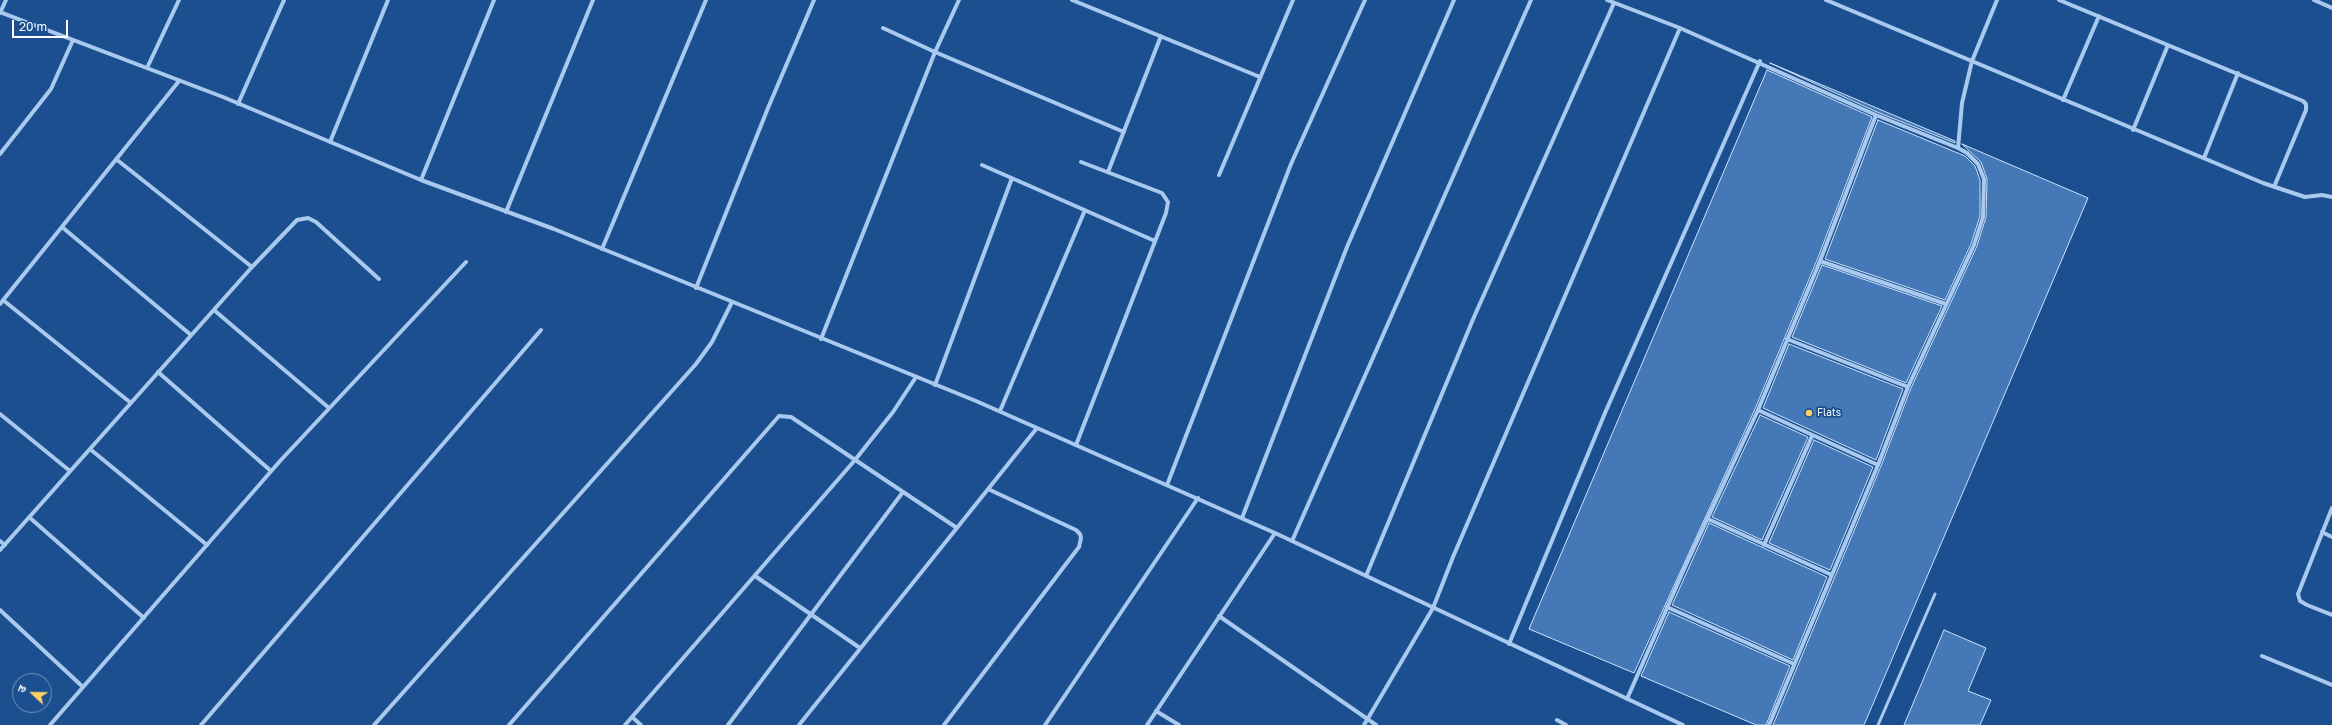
<!DOCTYPE html>
<html>
<head>
<meta charset="utf-8">
<style>
	body { margin:0 }
	#map { position:relative; width:2332px; height:725px; overflow:hidden; background:#1b4f8f; font-family:"Golos Text","Noto Sans Devanagari",sans-serif }
	canvas { display:block }
	.north { position:absolute; left:12px; top:673px; width:40px; height:40px; box-sizing:border-box; background:#1b4f8f; border:1px solid #7695bc; border-radius:50%; rotate:292deg; font-size:11px; font-weight:700; line-height:16px; text-align:center; color:#fff }
	.north::after { content:''; display:block; margin:auto; width:14px; height:18px; background:#ffd166; clip-path:polygon(50% 0,100% 100%,50% 72%,0 100%) }
	.scale { position:absolute; left:12px; top:20px; width:56px; height:18px; box-sizing:border-box; border:2px solid #fff; border-top:0; padding-left:5px; font-size:12px; line-height:14px; white-space:nowrap; color:#fff; -webkit-text-stroke:3px #1b4f8f; paint-order:stroke }
</style>
</head>
<body>
<div id="map">
<canvas width="2332" height="725"></canvas>
<div class="north">उ</div>
<div class="scale">20 m</div>
</div>
<script>
const g = document.querySelector('canvas').getContext('2d');
g.lineJoin = 'round';
function fillPath(path, color) {
  g.fillStyle = color;
  g.fill(path, 'evenodd');
}
function toPath(rows) {
  const path = new Path2D();
  for (const r of rows) {
    path.moveTo(r[0], r[1]);
    for (let i = 2; i < r.length; i += 2) path.lineTo(r[i], r[i + 1]);
  }
  return path;
}
function stroke(path, color, width, dash) {
  g.strokeStyle = color;
  g.lineWidth = width;
  g.lineCap = dash ? 'butt' : 'round';
  g.setLineDash(dash || []);
  g.stroke(path);
}
function drawText(font, color, halo, rows, align = 'center') {
  g.font = font + ' "Golos Text",sans-serif';
  g.lineWidth = 3.5;
  g.setLineDash([]);
  g.textBaseline = 'middle';
  g.strokeStyle = halo;
  g.fillStyle = color;
  for (const [text, x, y, turn = 0] of rows) {
    g.save();
    g.translate(x, y);
    g.rotate((+turn || 0) * Math.PI / 180);
    g.textAlign = isNaN(turn) ? turn : align;
    if (halo) g.strokeText(text, 0, 0);
    g.fillText(text, 0, 0);
    g.restore();
  }
}
const building = toPath([
	[1770,63,1955,141,1955,143,1877,112,1770,63],
	[1767,70,1872,117,1817,260,1755,409,1634,673,1529,629,1767,70],
	[1878,120,1965,156,1975,166,1980,180,1980,216,1971,244,1945,300,1825,259,1878,120],
	[1962,144,2088,198,1864,725,1773,725,1881,466,1911,388,1977,246,1986,217,1987,179,1981,162,1962,144],
	[1822,265,1942,306,1906,383,1792,337,1822,265],
	[1789,344,1903,389,1876,460,1763,408,1789,344],
	[1760,415,1808,437,1762,540,1712,517,1760,415],
	[1814,440,1873,467,1830,570,1769,543,1814,440],
	[1709,523,1827,577,1793,660,1672,605,1709,523],
	[1669,612,1790,666,1766,725,1756,725,1641,676,1669,612],
	[1944,630,1986,648,1968,691,1991,700,1980,725,1904,725,1944,630]
]);
const lane = toPath([
	[1878,725,1935,594]
]);
const street = toPath([
	[1072,0,1260,77],
	[1607,0,1680,28,1876,115,1958,148,1967,153,1978,164,1984,179,1983,217,1974,245,1908,387,1878,465,1769,725],
	[1826,0,2263,183,2305,197,2322,195,2332,197],
	[2059,0,2303,101,2306,104,2306,110,2274,187],
	[2314,0,2332,8],
	[0,12,223,97,421,180,554,229,976,401,1275,533,1683,725],
	[0,13,6,0],
	[883,28,935,52,1124,132],
	[147,68,179,0],
	[2063,100,2099,16],
	[238,104,284,0],
	[2133,130,2168,45],
	[330,142,388,0],
	[1958,148,1962,103,1972,61,1997,0],
	[0,154,51,89,73,40],
	[2204,158,2238,73],
	[116,159,252,267],
	[982,165,1155,241],
	[1108,172,1161,36],
	[1219,175,1293,0],
	[421,180,494,0],
	[506,212,593,0],
	[62,227,191,335],
	[602,249,706,0],
	[1820,261,1946,304],
	[696,288,768,108,814,0],
	[3,300,131,403],
	[0,304,179,81],
	[214,310,329,408],
	[821,339,935,52,959,0],
	[1787,339,1908,387],
	[158,372,271,471],
	[935,385,1012,178],
	[1758,410,1878,465],
	[1000,411,1085,210],
	[0,414,70,471],
	[1076,445,1166,213,1168,202,1162,193,1081,162],
	[90,449,207,545],
	[1167,485,1291,164,1365,0],
	[2332,508,2298,594,2300,601,2307,605,2332,615],
	[29,517,144,618],
	[1242,518,1347,247,1454,0],
	[1708,519,1832,575],
	[2322,532,2332,537],
	[0,541,5,545],
	[1292,541,1531,0],
	[1764,545,1812,436],
	[0,550,252,267,297,220,308,218,316,222,379,279],
	[755,576,860,648],
	[1366,576,1474,317,1614,3],
	[1667,607,1794,664],
	[0,610,83,687],
	[1219,616,1376,725],
	[1509,644,1605,413,1760,61],
	[2262,656,2332,685],
	[1627,699,1685,567,1758,410,1820,261,1876,115],
	[1156,711,1179,725],
	[632,717,641,725],
	[1557,720,1566,725],
	[50,725,280,461,466,262],
	[201,725,541,330],
	[374,725,696,364,712,342,732,302],
	[509,725,779,416,791,417,957,528],
	[625,725,855,460,893,412,916,377],
	[728,725,903,492],
	[799,725,1037,428],
	[944,725,1069,560,1079,547,1081,538,1080,534,1076,530,988,489],
	[1045,725,1198,498],
	[1147,725,1275,533],
	[1364,725,1433,608,1453,557,1680,28]
]);
const markers = [
	[1809,413,4,"#ffd166"]
];
const poiNames = [
	["Flats",1817,413]
];
fillPath(building, '#4478b7');
stroke(building, '#cfe3fa', 1);
stroke(lane, '#a9c9ee', 3);
stroke(street, '#a9c9ee', 4);
for (const [x, y, r, color] of markers) {
  const dot = new Path2D();
  dot.arc(x, y, r, 0, 2 * Math.PI);
  g.fillStyle = color;
  g.fill(dot);
  stroke(dot, '#1b4f8f', 1.5);
}
drawText('10px', '#fff', '#1b4f8f', poiNames, 'left');
</script>
</body>
</html>
